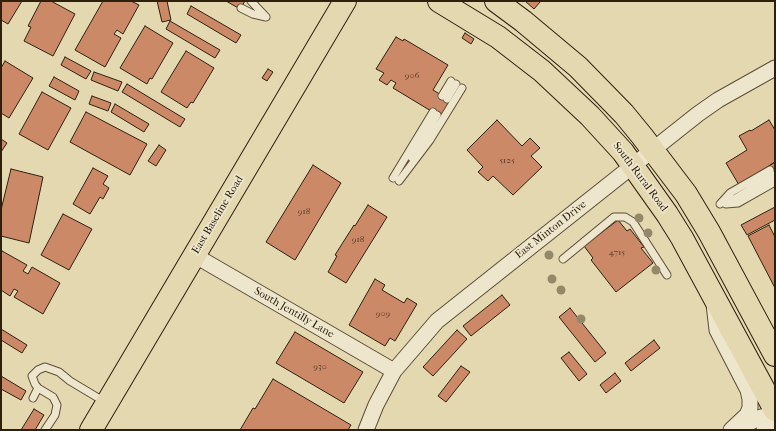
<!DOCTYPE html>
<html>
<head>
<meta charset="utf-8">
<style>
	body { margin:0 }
	#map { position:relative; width:776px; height:431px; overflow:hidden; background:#e4d8b1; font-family:"IM FELL French Canon",serif }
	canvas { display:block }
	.frame { position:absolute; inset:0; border:2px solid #2f200e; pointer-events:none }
</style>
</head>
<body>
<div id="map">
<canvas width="776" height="431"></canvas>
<div class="frame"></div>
</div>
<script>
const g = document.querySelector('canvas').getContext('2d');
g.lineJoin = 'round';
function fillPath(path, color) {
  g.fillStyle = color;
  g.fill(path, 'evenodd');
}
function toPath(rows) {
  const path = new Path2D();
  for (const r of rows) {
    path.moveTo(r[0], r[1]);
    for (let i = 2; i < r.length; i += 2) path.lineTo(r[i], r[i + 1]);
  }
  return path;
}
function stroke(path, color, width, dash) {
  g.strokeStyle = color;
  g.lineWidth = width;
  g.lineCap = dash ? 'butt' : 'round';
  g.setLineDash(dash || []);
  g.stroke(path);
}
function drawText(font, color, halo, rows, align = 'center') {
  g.font = font + ' "IM FELL French Canon",serif';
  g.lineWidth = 3.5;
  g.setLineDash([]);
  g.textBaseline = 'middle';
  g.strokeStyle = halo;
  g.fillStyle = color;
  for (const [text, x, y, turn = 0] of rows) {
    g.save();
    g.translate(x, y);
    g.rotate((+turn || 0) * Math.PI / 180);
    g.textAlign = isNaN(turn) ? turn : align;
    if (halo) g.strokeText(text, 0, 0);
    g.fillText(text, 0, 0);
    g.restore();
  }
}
const building = toPath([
	[1,1,22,1,8,24,1,20,1,1],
	[41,1,51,1,75,14,53,56,24,41,31,27,28,26,41,1],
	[103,1,131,1,139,5,123,34,117,30,114,34,121,38,105,67,75,50,103,1],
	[157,1,167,1,171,20,162,22,157,1],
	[226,1,245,1,240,9,226,1],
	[525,1,541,1,534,9,525,1],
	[191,6,241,35,236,43,187,14,191,6],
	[170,21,220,50,215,58,166,29,170,21],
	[145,26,173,43,152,79,150,78,147,84,120,68,145,26],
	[465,33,474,39,471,44,462,38,465,33],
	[396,37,403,41,404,39,448,65,433,90,451,101,441,117,393,88,396,83,391,80,387,85,379,80,384,73,376,69,396,37],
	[186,51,214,68,193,103,191,102,187,108,161,92,186,51],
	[65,57,91,71,86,79,61,65,65,57],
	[5,61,33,78,9,118,1,113,1,68,5,61],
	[268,69,273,72,267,81,262,78,268,69],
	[94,72,122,82,118,91,91,80,94,72],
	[54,77,79,91,75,100,49,86,54,77],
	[127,84,185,119,180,127,122,92,127,84],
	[42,92,71,108,48,150,19,134,42,92],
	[92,96,111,103,108,111,89,104,92,96],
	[115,104,149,124,144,132,111,112,115,104],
	[86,112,147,144,130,175,70,142,86,112],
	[497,120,522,146,530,138,540,148,531,156,542,167,513,195,493,176,488,181,478,172,483,167,467,150,497,120],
	[769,120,775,130,775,162,739,185,726,163,747,150,739,136,750,130,751,131,769,120],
	[1,139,7,143,1,152,1,139],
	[159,145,166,150,156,166,148,161,159,145],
	[775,162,775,177,769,166,775,162],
	[313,165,341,183,295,260,266,242,313,165],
	[93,168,108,176,103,184,109,188,103,199,100,197,90,214,73,204,93,168],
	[11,169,43,177,29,243,1,236,1,210,11,169],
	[368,205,387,217,346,283,328,272,337,256,335,255,354,225,355,226,368,205],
	[775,207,775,220,747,235,741,225,775,207],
	[63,214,92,229,69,270,41,255,63,214],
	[618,220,627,231,630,229,644,247,641,248,653,263,616,292,591,260,593,258,584,246,618,220],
	[769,225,775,237,775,288,748,236,769,225],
	[2,251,27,265,23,271,28,274,32,267,60,283,43,314,14,297,18,291,14,289,10,296,1,290,1,253,2,251],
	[375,279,385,285,382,290,404,303,407,298,417,304,395,341,390,338,385,346,349,325,375,279],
	[502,295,510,305,471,336,463,326,502,295],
	[570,308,606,353,595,362,559,317,570,308],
	[1,329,27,345,22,353,1,340,1,329],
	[457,330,467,339,433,376,423,367,457,330],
	[295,332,363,372,344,403,276,363,295,332],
	[654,340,660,348,631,371,625,363,654,340],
	[569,352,587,374,579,381,561,358,569,352],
	[461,366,470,372,446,402,438,396,461,366],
	[615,373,621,381,606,393,600,385,615,373],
	[1,376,26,391,21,400,1,389,1,376],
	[273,379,351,425,348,430,240,430,253,408,255,409,273,379],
	[34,409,44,415,35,430,21,430,34,409]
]);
const service = toPath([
	[251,1,266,17],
	[241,8,253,14,266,17],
	[442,96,451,81],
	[447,99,456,84],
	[412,158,437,115],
	[393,178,433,112],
	[399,181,430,140,462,88],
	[722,203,736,198,774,175],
	[720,204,730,193,770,170],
	[726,204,738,203,775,182],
	[563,259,614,217,625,217,633,222,667,275],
	[33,398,38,388],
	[45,430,55,415,57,405,53,397,38,388,35,384,32,376,38,370,45,367,59,372,70,381,105,402]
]);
const minor = toPath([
	[194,255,394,371],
	[714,304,717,330,748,390,750,399,750,408,747,415,731,430],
	[739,428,761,417,775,414],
	[366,430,376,405,394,371,437,321,698,114,718,100,775,68],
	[764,430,768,427,775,416]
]);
const primary = toPath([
	[439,1,498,37,542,71,590,116,623,152,667,214,682,238,775,410],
	[496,1,523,21,578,67,624,114,642,136,686,194,709,232,775,355],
	[91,430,345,1]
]);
const trees = [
	[639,218],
	[648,233],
	[549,255],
	[656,270],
	[552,279],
	[561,290],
	[581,319]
];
const numberNames = [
	["906",412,76],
	["5125",507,161],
	["918",304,212],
	["918",358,240],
	["4715",617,253],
	["909",383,314],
	["930",320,367]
];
const streetNames = [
	["South Rural Road",640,177,53],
	["East Baseline Road",218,215,-59],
	["East Minton Drive",551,230,-38],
	["South Jentilly Lane",294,313,30]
];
fillPath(building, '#cb8968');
stroke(building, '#2f200e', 1);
stroke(service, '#5c4e37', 9);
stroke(minor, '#5c4e37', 17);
stroke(primary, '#2f200e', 24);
stroke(service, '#ede6cc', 7);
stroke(minor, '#ede6cc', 15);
stroke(primary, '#e4d8b1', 22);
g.fillStyle = '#938969';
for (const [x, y] of trees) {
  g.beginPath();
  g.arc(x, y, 4.5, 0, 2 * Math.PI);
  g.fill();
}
drawText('9px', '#563a24', null, numberNames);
drawText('11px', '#2f200e', '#ede6cc', streetNames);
</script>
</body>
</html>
